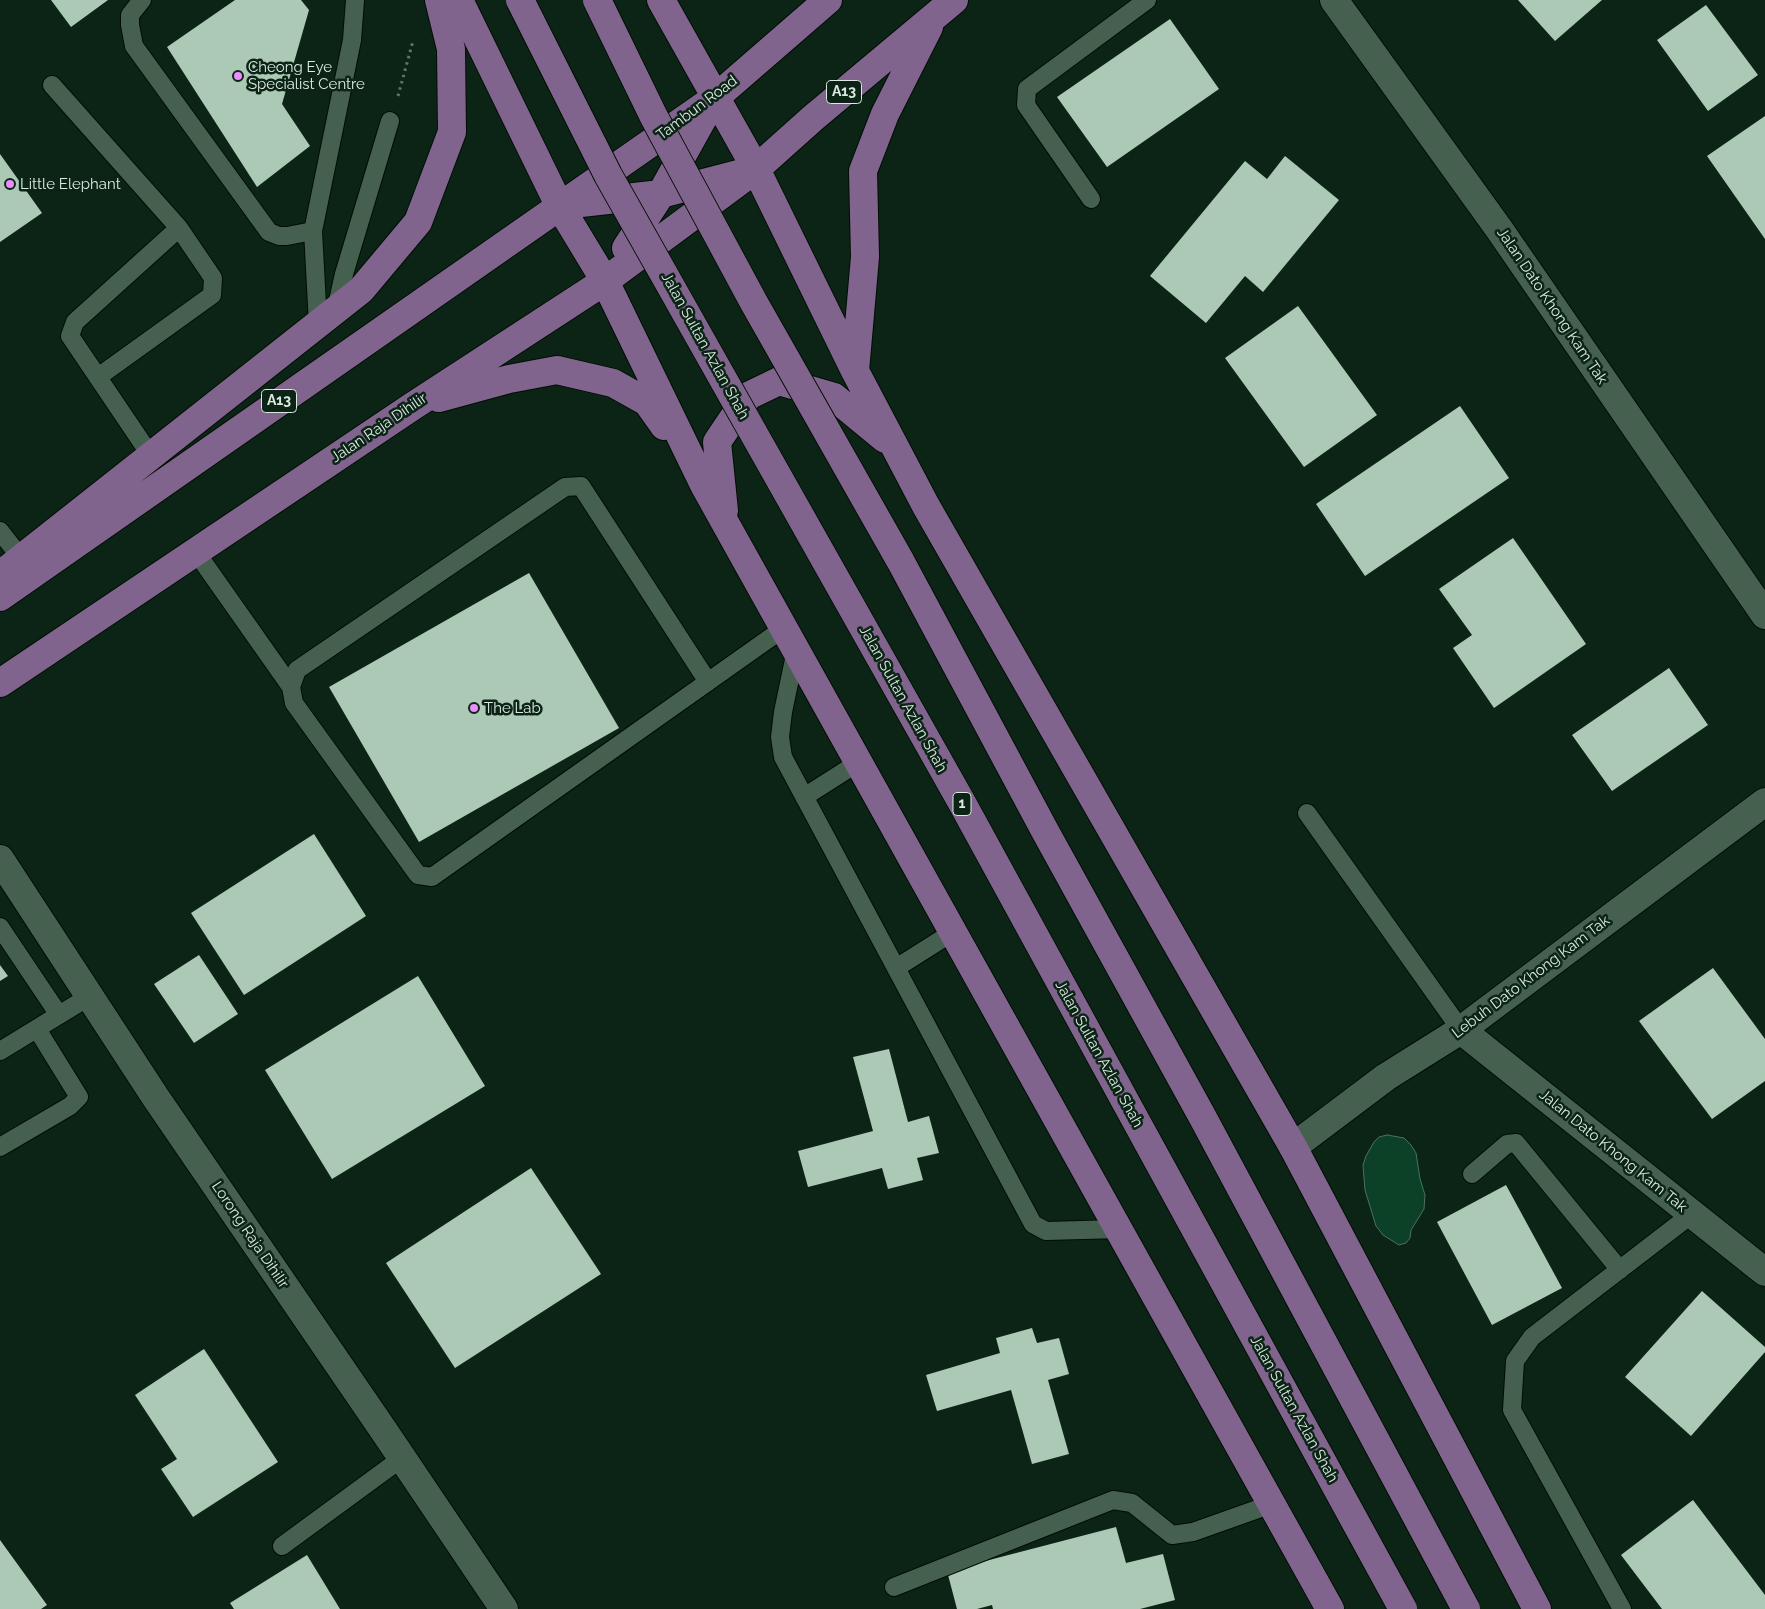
<!DOCTYPE html>
<html>
<head>
<meta charset="utf-8">
<style>
	body { margin:0 }
	canvas { display:block; background:#0b2416 }
</style>
</head>
<body>
<canvas width="1765" height="1609"></canvas>
<script>
const g = document.querySelector('canvas').getContext('2d');
g.lineJoin = 'round';
function fillPath(path, color) {
  g.fillStyle = color;
  g.fill(path, 'evenodd');
}
function toPath(rows) {
  const path = new Path2D();
  for (const r of rows) {
    path.moveTo(r[0], r[1]);
    for (let i = 2; i < r.length; i += 2) path.lineTo(r[i], r[i + 1]);
  }
  return path;
}
function stroke(path, color, width, dash) {
  g.strokeStyle = color;
  g.lineWidth = width;
  g.lineCap = dash ? 'butt' : 'round';
  g.setLineDash(dash || []);
  g.stroke(path);
}
function drawText(font, color, halo, rows, align = 'center') {
  g.font = font + ' Raleway,sans-serif';
  g.lineWidth = 5;
  g.setLineDash([]);
  g.textBaseline = 'middle';
  g.strokeStyle = halo;
  g.fillStyle = color;
  for (const [text, x, y, turn = 0] of rows) {
    g.save();
    g.translate(x, y);
    g.rotate((+turn || 0) * Math.PI / 180);
    g.textAlign = isNaN(turn) ? turn : align;
    if (halo) g.strokeText(text, 0, 0);
    g.fillText(text, 0, 0);
    g.restore();
  }
}
const water = toPath([
	[1387,1135,1404,1138,1411,1145,1416,1153,1420,1179,1425,1195,1424,1209,1411,1230,1410,1238,1406,1243,1399,1245,1383,1235,1376,1226,1365,1190,1363,1165,1366,1156,1374,1142,1379,1137,1387,1135]
]);
const building = toPath([
	[51,0,108,0,71,27],
	[235,0,301,0,309,10,282,104,310,146,257,187,167,47],
	[1518,0,1602,0,1555,41],
	[1706,5,1758,75,1708,111,1657,40],
	[1170,19,1219,89,1107,167,1057,97],
	[1765,116,1765,239,1707,156],
	[0,154,42,213,0,242],
	[1285,156,1339,200,1263,292,1245,276,1206,323,1150,276,1245,161,1267,179],
	[1298,306,1377,415,1304,467,1225,358],
	[1460,406,1509,478,1365,576,1316,504],
	[1513,538,1586,644,1494,708,1453,648,1472,635,1439,589],
	[529,573,619,728,419,842,329,687],
	[1669,668,1708,725,1612,791,1572,735],
	[314,834,366,916,244,995,191,913],
	[199,955,238,1014,194,1043,154,984],
	[0,965,8,976,0,981],
	[1713,968,1765,1039,1765,1081,1712,1119,1639,1021],
	[418,976,485,1086,332,1179,265,1070],
	[889,1049,908,1122,929,1116,939,1153,917,1158,923,1180,888,1189,882,1168,808,1187,798,1151,873,1131,853,1057],
	[531,1168,601,1274,455,1368,386,1263],
	[1506,1185,1562,1288,1492,1325,1437,1222],
	[1702,1291,1765,1347,1765,1352,1691,1436,1625,1377],
	[1032,1328,1037,1343,1059,1338,1069,1374,1048,1380,1069,1454,1032,1464,1011,1390,937,1411,926,1375,1000,1353,996,1338],
	[204,1349,278,1462,193,1517,161,1469,177,1459,135,1395],
	[1693,1500,1765,1595,1765,1609,1662,1609,1621,1555],
	[1116,1527,1126,1563,1163,1554,1175,1600,1140,1609,993,1609,992,1605,977,1609,957,1609,947,1571],
	[0,1540,47,1605,41,1609,0,1609],
	[307,1555,340,1609,234,1609,230,1603]
]);
const path = toPath([
	[398,96,413,41]
]);
const service = toPath([
	[142,0,130,15,130,25,134,46,269,232,279,236,287,236,313,231],
	[52,85,179,228,75,322,70,336,151,456],
	[1091,199,1026,105,1027,89,1147,0],
	[336,310,344,274,390,121],
	[318,324,313,231,352,40,355,0],
	[98,377,212,295,213,278,179,228],
	[0,531,21,558],
	[196,552,291,687],
	[796,650,783,712,780,737,783,757,1033,1224,1046,1231,1119,1229],
	[708,682,581,486,565,487,297,670,291,687,294,703,418,875,432,877,784,628],
	[804,797,859,762],
	[1307,813,1461,1030],
	[0,927,59,1015],
	[896,968,953,932],
	[0,1051,90,996],
	[0,1147,70,1106,79,1097,37,1029],
	[1472,1174,1507,1144,1516,1143,1620,1270],
	[282,1546,402,1458],
	[894,1587,1113,1500,1132,1503,1172,1535,1193,1532,1272,1504],
	[1622,1609,1512,1410,1515,1361,1532,1337,1692,1214]
]);
const minor = toPath([
	[1334,0,1499,229,1765,615],
	[0,859,156,1098,384,1431,504,1609],
	[1461,1030,1765,1272],
	[1293,1147,1386,1077,1461,1030,1765,802]
]);
const primary = toPath([
	[459,0,559,205,605,281,704,485,1330,1609],
	[661,0,756,169,855,371,926,506,1293,1147,1537,1609],
	[563,205,661,194,742,173],
	[626,248,661,194,712,102],
	[855,371,865,257,863,171,885,114,929,27],
	[439,398,509,379,557,370,613,383,647,402,664,426],
	[724,511,717,442,748,396,779,381,834,397,885,439],
	[0,575,361,290,418,222,452,132,451,49,439,0],
	[0,597,715,98,828,0],
	[0,683,413,406,605,281,756,169,813,118,954,0]
]);
const primaryBridge = toPath([
	[520,0,608,175,961,801,1403,1609],
	[597,0,654,117,753,301,901,562,1045,831,1202,1116,1466,1609]
]);
const markers = [
	[238,76,5,"#eb8dfc"],
	[10,184,5,"#eb8dfc"],
	[474,708,5,"#eb8dfc"]
];
const shields = [
	[844,92,35],
	[279,401,35],
	[962,804,18]
];
const shieldNames = [
	["A13",844,92],
	["A13",279,401],
	["1",962,804]
];
const poiNames = [
	["Cheong Eye",248,67],
	["Specialist Centre",248,84],
	["Little Elephant",20,184],
	["The Lab",484,708]
];
const streetNames = [
	["Tambun Road",697,108,-37],
	["Jalan Dato Khong Kam Tak",1552,306,56],
	["Jalan Sultan Azlan Shah",705,346,61],
	["Jalan Raja Dihilir",379,428,-34],
	["Jalan Sultan Azlan Shah",903,699,61],
	["Lebuh Dato Khong Kam Tak",1531,977,-37],
	["Jalan Sultan Azlan Shah",1099,1054,61],
	["Jalan Dato Khong Kam Tak",1613,1151,39],
	["Lorong Raja Dihilir",250,1235,56],
	["Jalan Sultan Azlan Shah",1294,1409,61]
];
fillPath(water, '#0c4027');
stroke(water, '#4a735e', 1);
fillPath(building, '#acc9b6');
stroke(service, '#000d03', 20);
stroke(minor, '#000d03', 30);
stroke(primary, '#000d03', 30);
stroke(path, '#617669', 3, [2.5, 4]);
stroke(service, '#466050', 18);
stroke(minor, '#466050', 28);
stroke(primary, '#81648d', 28);
stroke(primaryBridge, '#000d03', 30, []);
stroke(primaryBridge, '#81648d', 28);
for (const [x, y, r, color] of markers) {
  const dot = new Path2D();
  dot.arc(x, y, r, 0, 2 * Math.PI);
  g.fillStyle = color;
  g.fill(dot);
  stroke(dot, '#0b2416', 2);
}
for (const [x, y, w] of shields) {
  const box = new Path2D();
  box.roundRect(x - w / 2, y - 11.5, w, 23, 4);
  g.fillStyle = '#0b2416';
  g.fill(box);
  stroke(box, '#dbeae0', 1);
}
drawText('bold 14px', '#dbeae0', null, shieldNames);
drawText('15px', '#dbeae0', '#0b2416', poiNames, 'left');
drawText('15px', '#dbeae0', '#0b2416', streetNames);
</script>
</body>
</html>
